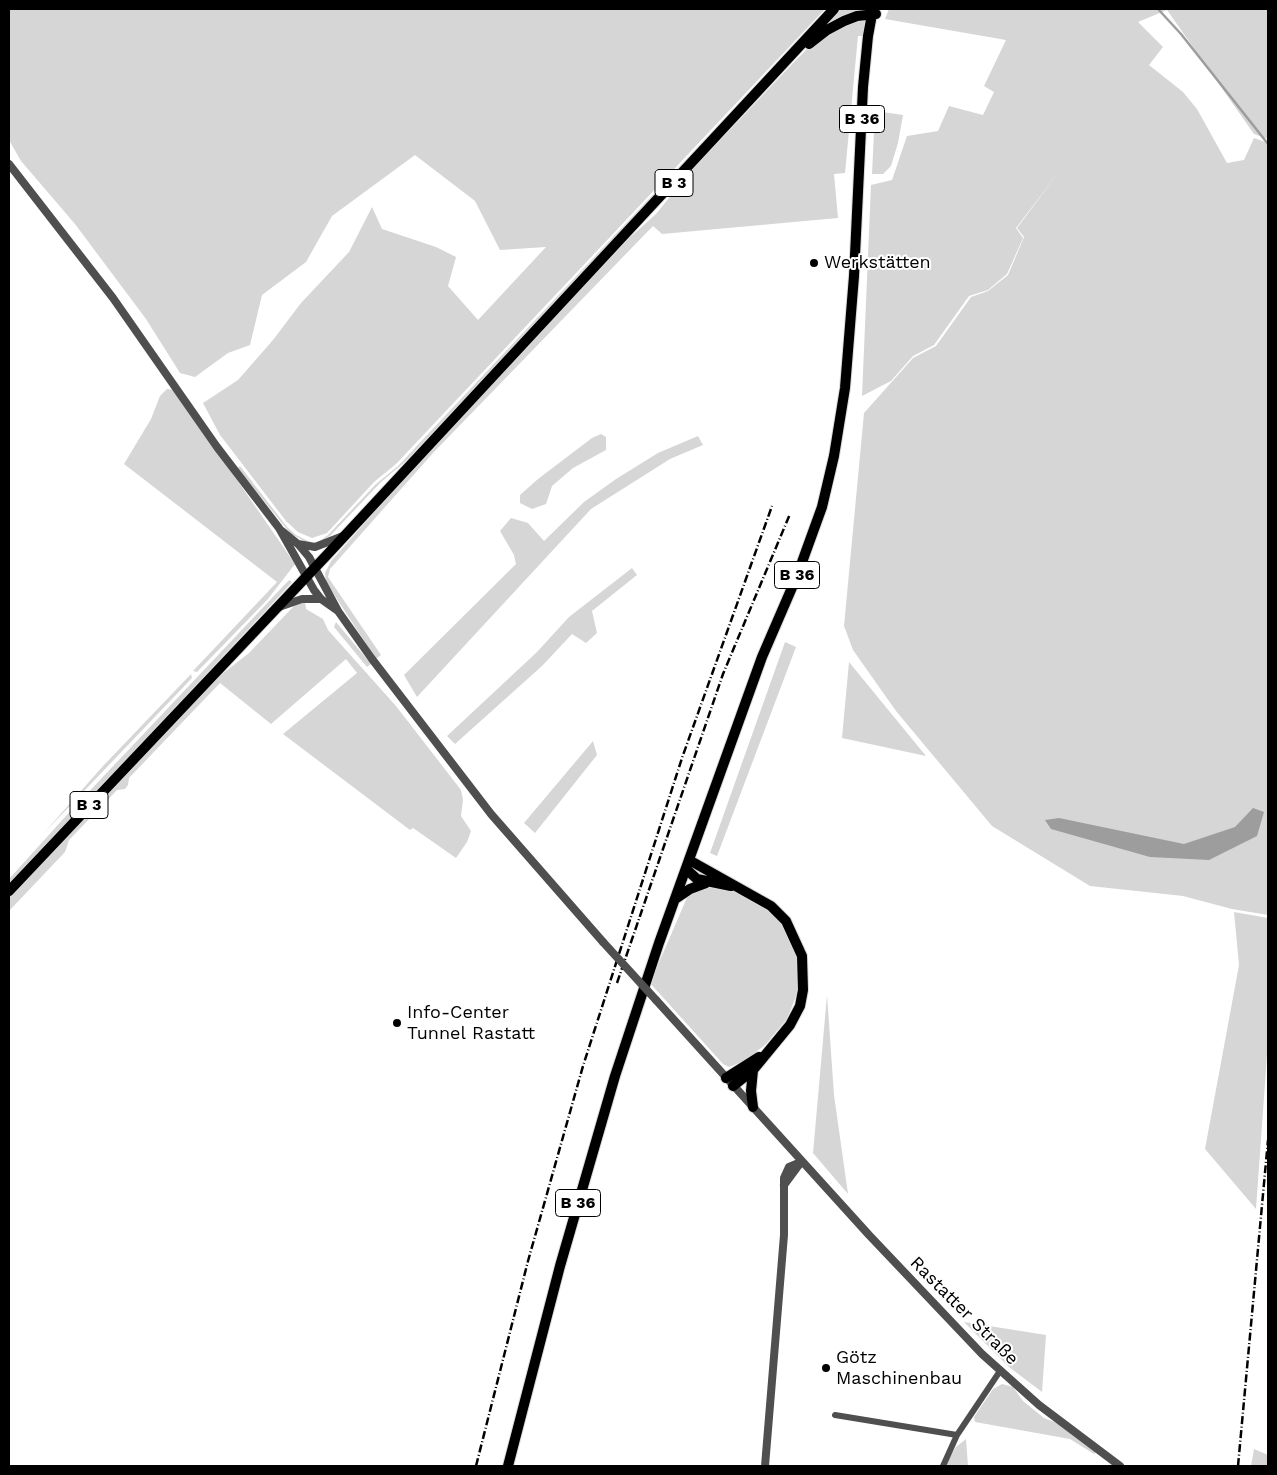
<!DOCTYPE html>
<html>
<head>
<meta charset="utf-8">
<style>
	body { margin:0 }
	#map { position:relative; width:1277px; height:1475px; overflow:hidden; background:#fff; font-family:"Work Sans",sans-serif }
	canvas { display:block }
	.frame { position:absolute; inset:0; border:10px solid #000; pointer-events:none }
</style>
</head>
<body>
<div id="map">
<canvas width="1277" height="1475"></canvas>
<div class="frame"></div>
</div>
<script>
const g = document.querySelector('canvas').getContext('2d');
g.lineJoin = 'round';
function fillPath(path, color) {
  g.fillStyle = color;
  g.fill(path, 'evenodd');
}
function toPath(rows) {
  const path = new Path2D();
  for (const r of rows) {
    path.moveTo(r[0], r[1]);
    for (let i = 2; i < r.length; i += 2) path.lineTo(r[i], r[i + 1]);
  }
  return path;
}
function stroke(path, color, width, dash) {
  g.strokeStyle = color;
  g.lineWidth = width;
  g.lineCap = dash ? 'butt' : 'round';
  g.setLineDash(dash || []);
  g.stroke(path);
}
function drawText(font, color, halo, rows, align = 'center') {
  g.font = font + ' "Work Sans",sans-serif';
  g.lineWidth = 4;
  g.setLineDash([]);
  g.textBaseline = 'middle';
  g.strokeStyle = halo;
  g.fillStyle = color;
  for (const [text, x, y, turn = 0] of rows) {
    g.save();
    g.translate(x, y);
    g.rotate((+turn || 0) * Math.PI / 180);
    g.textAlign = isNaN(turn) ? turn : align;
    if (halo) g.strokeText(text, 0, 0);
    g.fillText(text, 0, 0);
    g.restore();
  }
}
const green = toPath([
	[9,9,825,9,396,464,374,482,327,533,312,538,298,532,286,521,220,435,203,403,238,380,273,340,301,303,349,252,372,207,382,229,436,247,456,257,448,286,478,320,546,247,500,250,475,201,415,155,332,216,306,262,262,295,250,345,228,353,195,377,180,373,146,319,75,224,21,161,9,140],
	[837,9,866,9,812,36],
	[889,9,1268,9,1268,139,1254,134,1167,10,1138,22,1163,47,1149,65,1183,92,1197,109,1227,163,1244,160,1254,138,1268,143,1268,915,1232,909,1183,896,1090,886,992,826,896,711,853,650,844,626,864,413,913,358,936,346,971,297,988,291,1008,275,1024,237,1017,228,1058,173,1016,228,1023,238,1007,274,988,290,969,296,934,345,913,356,891,381,862,396,871,185,892,180,907,136,938,131,949,106,983,115,994,92,984,86,1006,40,885,19],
	[863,20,865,22,863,36,858,36,845,173,834,174,838,218,662,234,653,226,433,453,330,569,328,577,381,655,376,659,326,582,325,573,331,561,437,442,626,241,656,214,689,173,796,60,808,48,846,23],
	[799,39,777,66,405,462,381,482,330,536,317,543,328,535,376,484,398,466],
	[875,111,903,115,898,143,891,166,883,174,872,174],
	[167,389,175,390,295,564,268,599,197,672,193,671,277,582,124,464,151,419,160,396],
	[601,434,606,437,606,450,573,468,552,486,546,504,532,509,520,503,520,495,538,479,592,438],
	[698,436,703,445,670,459,591,509,417,697,404,675,516,564,514,555,500,531,511,518,528,523,544,541,584,502,616,479,658,453],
	[240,466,287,527,296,535,312,543,304,541,290,533,243,475,238,468],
	[632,568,637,575,592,611,597,633,586,643,572,634,542,666,455,744,447,736,537,652,569,617],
	[289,580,292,582,285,590,9,884,9,879,65,817],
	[305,602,306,609,323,619,328,630,396,706,461,790,463,800,461,816,471,831,467,842,456,858,413,828,410,830,283,734,357,673,346,659,271,724,220,683,129,778,128,785,125,789,117,790,69,840,65,852,9,911,9,898,184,712,221,675,249,653,294,606],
	[336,622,371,664,367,667,334,627],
	[785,642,796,647,717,856,710,853],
	[849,662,926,756,842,738],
	[191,674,192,678,43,834,103,766],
	[593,741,597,755,535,833,524,823],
	[703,885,735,889,766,906,786,928,798,957,798,991,787,1019,765,1045,744,1061,729,1067,723,1064,650,983,689,893],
	[1234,912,1268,918,1268,1041,1256,1209,1205,1149,1239,965],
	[827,995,834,1095,848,1194,813,1153],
	[964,1322,1046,1335,1042,1392,1009,1367],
	[1002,1384,1013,1387,1023,1401,1044,1418,1057,1423,1096,1452,1094,1454,1070,1439,975,1422,974,1417,993,1389],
	[966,1439,968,1466,944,1466,956,1447],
	[1254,1449,1268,1455,1268,1466,1251,1466]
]);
const water = toPath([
	[1253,808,1264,812,1257,836,1209,860,1150,857,1051,829,1045,820,1059,818,1184,844,1235,827]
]);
const stream = toPath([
	[1158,9,1181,34,1268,144]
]);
const minor = toPath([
	[835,1415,957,1435],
	[943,1466,957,1435,1000,1371]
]);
const tertiary = toPath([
	[9,164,113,298,217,447,279,528,314,590,321,599,338,611],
	[282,531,298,544,309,557,338,611,372,659,491,814,603,942],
	[298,544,315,547,343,536],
	[279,607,302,599,321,599],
	[656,1000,869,1235,982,1354,1039,1405,1120,1466],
	[784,1185,801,1162],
	[765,1466,784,1235,784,1178,789,1167,801,1162]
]);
const primary = toPath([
	[809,44,827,30,844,21,857,16,876,14],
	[689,860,771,906,786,921,802,956,803,990,800,1006,790,1025,753,1070,733,1086],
	[686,869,697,879,731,886],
	[9,891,325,557,834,9],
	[675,899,690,889,706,883],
	[726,1078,759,1057],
	[753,1107,751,1091,753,1070],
	[508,1466,560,1266,615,1076,659,943,762,657,797,576,822,507,834,456,845,388,854,276,863,87,868,36,873,9]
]);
const rail = toPath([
	[617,983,723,674,790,514],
	[476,1466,528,1261,583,1066,682,758,772,506],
	[1238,1466,1268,1140]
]);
const tertiaryBridge = toPath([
	[603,942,656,1000]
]);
const markers = [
	[814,263,5,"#000"],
	[397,1023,5,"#000"],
	[826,1368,5,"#000"]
];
const shields = [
	[862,119,45],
	[674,183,38],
	[797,575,45],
	[89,805,38],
	[578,1203,45]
];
const shieldNames = [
	["B 36",862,119],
	["B 3",674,183],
	["B 36",797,575],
	["B 3",89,805],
	["B 36",578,1203]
];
const poiNames = [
	["Werkstätten",824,263],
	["Info-Center",407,1013],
	["Tunnel Rastatt",407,1034],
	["Götz",836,1358],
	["Maschinenbau",836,1379]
];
const streetNames = [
	["Rastatter Straße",964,1311,45]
];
fillPath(green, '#d6d6d6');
fillPath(water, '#9d9d9d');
stroke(stream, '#9d9d9d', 2.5);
stroke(primary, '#dbdbdb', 12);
stroke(minor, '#4f4f4f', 6);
stroke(tertiary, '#4f4f4f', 8);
stroke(primary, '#000', 10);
stroke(rail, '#000', 2.5, [8, 2.5, 1, 2.5]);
stroke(tertiaryBridge, '#4f4f4f', 8);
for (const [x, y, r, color] of markers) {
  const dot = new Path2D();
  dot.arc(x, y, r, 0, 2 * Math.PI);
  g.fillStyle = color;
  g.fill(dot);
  stroke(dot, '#fff', 2);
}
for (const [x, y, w] of shields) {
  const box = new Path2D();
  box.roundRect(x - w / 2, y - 13.5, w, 27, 4);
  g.fillStyle = '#fff';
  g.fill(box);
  stroke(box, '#000', 1);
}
drawText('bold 16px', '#000', null, shieldNames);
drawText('18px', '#000', '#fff', poiNames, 'left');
drawText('18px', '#000', '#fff', streetNames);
</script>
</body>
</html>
